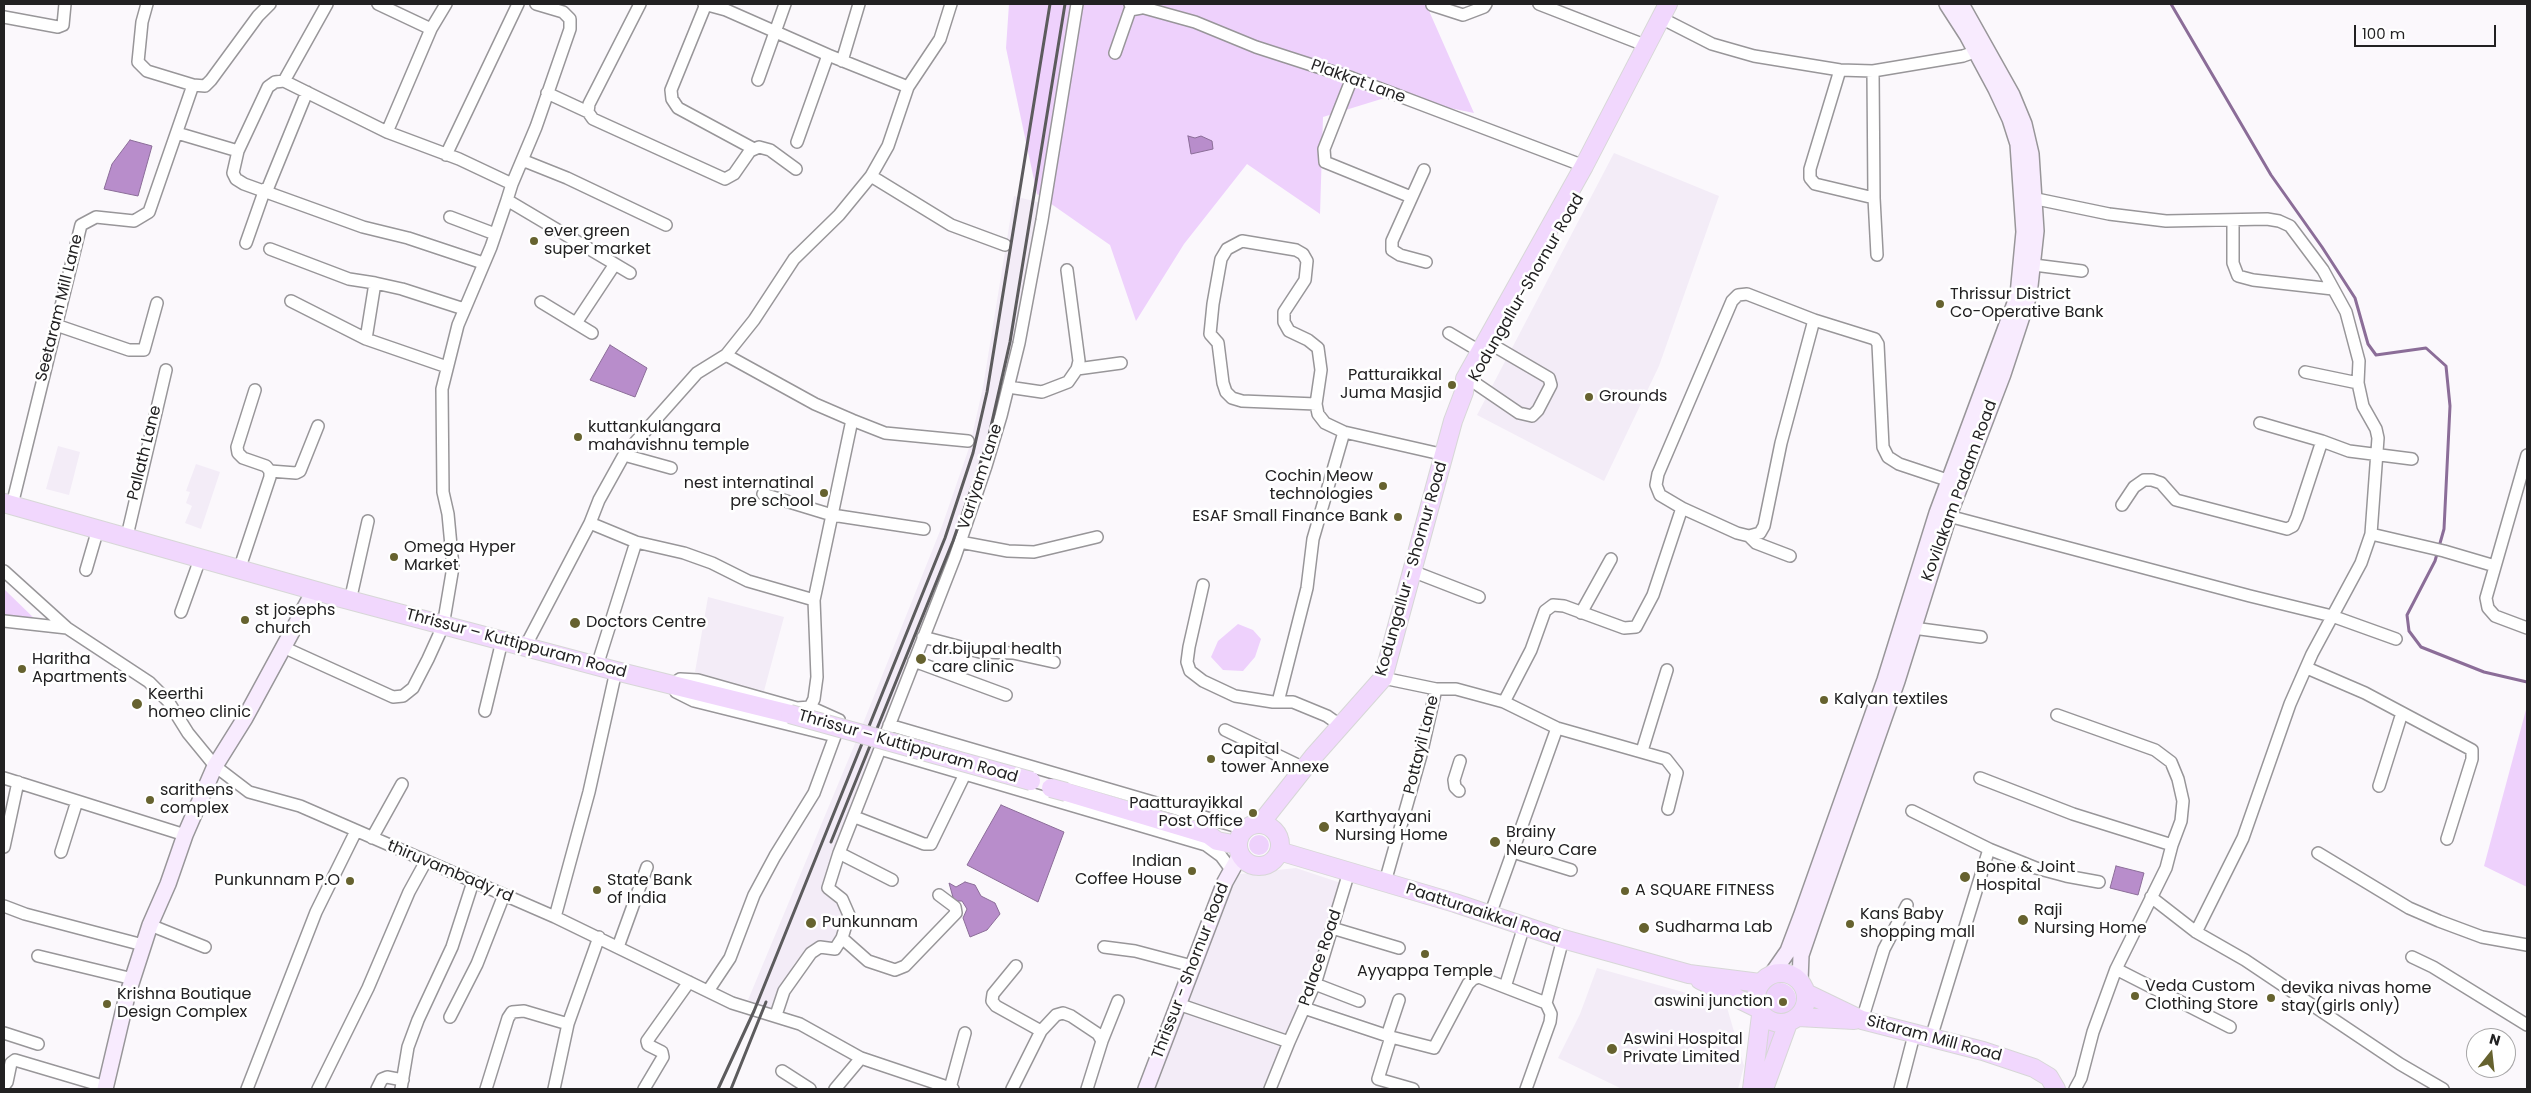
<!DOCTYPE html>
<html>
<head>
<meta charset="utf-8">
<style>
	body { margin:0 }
	#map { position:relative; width:2531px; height:1093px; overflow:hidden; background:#fbf8fc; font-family:Poppins,sans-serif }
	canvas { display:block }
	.frame { position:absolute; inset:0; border:5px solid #222122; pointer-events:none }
	.north { position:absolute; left:2466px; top:1028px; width:50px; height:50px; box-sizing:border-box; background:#fff; border:1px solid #a7a6a7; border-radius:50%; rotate:16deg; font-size:14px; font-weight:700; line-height:20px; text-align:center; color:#222122 }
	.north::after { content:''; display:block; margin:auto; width:18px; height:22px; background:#66622f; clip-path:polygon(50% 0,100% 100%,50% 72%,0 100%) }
	.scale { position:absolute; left:2354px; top:25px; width:142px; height:22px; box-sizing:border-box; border:2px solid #222122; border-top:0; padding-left:6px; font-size:15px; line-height:18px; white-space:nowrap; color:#222122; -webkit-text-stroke:4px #fff; paint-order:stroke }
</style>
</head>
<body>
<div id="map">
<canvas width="2531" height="1093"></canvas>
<div class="frame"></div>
<div class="north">N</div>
<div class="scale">100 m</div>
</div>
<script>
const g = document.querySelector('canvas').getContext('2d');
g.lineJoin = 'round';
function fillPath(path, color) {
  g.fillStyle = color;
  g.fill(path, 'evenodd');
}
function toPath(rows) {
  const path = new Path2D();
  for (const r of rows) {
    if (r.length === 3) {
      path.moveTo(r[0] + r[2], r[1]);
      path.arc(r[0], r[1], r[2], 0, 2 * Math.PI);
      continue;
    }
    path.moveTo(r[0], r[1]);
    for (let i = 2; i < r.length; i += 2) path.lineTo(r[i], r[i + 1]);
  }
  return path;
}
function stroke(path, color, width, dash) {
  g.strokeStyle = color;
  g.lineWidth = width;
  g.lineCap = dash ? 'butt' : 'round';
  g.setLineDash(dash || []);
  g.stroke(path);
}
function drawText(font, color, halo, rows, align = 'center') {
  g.font = font + ' Poppins,sans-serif';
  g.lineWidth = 5;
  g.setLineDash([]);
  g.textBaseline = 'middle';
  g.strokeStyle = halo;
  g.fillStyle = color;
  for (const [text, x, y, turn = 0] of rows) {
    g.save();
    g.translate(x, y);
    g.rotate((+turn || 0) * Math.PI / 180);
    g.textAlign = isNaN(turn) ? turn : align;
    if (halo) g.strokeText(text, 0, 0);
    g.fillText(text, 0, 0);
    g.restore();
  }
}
const built = toPath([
	[1614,153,1719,196,1659,366,1604,481,1477,415],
	[1014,196,1041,203,1047,207,1018,378,1009,411,825,892,842,905,847,917,836,946,812,944,805,951,794,964,773,1011,748,1000,854,746,942,526,970,445,983,387],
	[58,446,80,452,69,495,46,489],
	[196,464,220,472,201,529,185,523,192,506,186,503,190,492,186,491],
	[708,597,784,617,764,691,695,672],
	[1296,868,1341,883,1314,979,1289,1038,1186,1004,1229,886,1240,874],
	[1597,968,1726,1004,1744,1066,1738,1089,1622,1089,1558,1058,1580,1014],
	[1180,1010,1285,1044,1266,1089,1150,1089]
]);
const green = toPath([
	[1009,4,1426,4,1474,113,1391,96,1323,117,1320,214,1247,164,1184,244,1136,321,1110,245,1037,194,1006,48],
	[4,589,38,622,4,624],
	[1238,624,1253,630,1261,639,1255,657,1243,671,1223,670,1211,657,1218,641],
	[2527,706,2527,887,2484,866],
	[1259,845,10],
	[1780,999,16],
	[1767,1027,1779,1030,1763,1071]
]);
const water = toPath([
	[1188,136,1195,138,1201,136,1212,141,1213,149,1191,154,1188,136],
	[130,140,152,146,138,196,104,189,112,164,130,140],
	[610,345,647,368,635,397,590,380,610,345],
	[1001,805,1064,832,1038,902,967,865,1001,805],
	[2116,866,2144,873,2138,895,2110,888,2116,866],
	[965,882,975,885,981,896,995,903,1000,914,987,930,970,937,963,918,967,909,962,901,954,901,949,883,956,887,965,882]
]);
const stream = toPath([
	[2171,4,2271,175,2322,247,2355,298,2368,344,2376,355,2426,348,2446,366,2450,406,2444,529,2435,561,2407,615,2409,631,2421,647,2484,672,2527,682]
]);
const street = toPath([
	[378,4,431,29,446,4],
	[640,4,589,104,588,112,593,119,725,179,734,174,750,151,759,147,770,150,796,169],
	[704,4,726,10,828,55,908,87],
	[706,4,671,90,672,99,678,108,754,149],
	[1130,4,1195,22,1256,47,1352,78,1584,166],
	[1539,4,1647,46],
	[1432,5,1463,15,1484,7,1486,4],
	[4,17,58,27,63,25,65,4],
	[1661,18,1712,44,1754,56,1840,70,1873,71,1963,56,1983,49],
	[1115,53,1130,10,1141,8],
	[842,61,859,4],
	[1840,70,1810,169,1810,178,1815,184,1874,198,1873,71],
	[1352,78,1324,149,1325,162,1411,197],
	[758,80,785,4],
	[284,81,327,4],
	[193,85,205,86,211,80,258,16,270,4],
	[547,93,588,112],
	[387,132,431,29],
	[177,133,238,151,233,173,236,179,244,184,363,227,408,238,483,263],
	[797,142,828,55],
	[238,151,268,87,275,82,284,81,387,132,459,159,512,184,507,200],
	[446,155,518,4],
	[522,160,567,178,666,225],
	[1424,170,1392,241,1392,250,1400,255,1426,262],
	[871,176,951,225,1005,245],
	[512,184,536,127,570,29,570,19,563,12,536,4],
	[267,190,307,92],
	[2027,197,2109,214,2166,221,2267,219,2279,221,2290,226,2323,270,2346,312,2359,361,2358,383,2363,406,2376,429,2378,438,2371,534,2361,563,2312,654,2290,704,2243,838,2196,932],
	[1874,198,1877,255],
	[450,217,495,234],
	[2233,220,2233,263,2238,276,2253,280,2333,289],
	[246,243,265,189],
	[270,249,349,279,375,283,366,339,447,367],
	[2034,265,2082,271],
	[375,283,402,289,464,309],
	[291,301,366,339],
	[541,302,592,333],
	[576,323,615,264],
	[56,325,129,350,144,350,157,303],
	[1449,333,1481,352],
	[726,355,815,404,852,420,832,515,763,494],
	[1077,369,1121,363],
	[2305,372,2358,383],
	[1475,383,1519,413,1532,416,1538,410,1551,385,1549,378,1496,347],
	[1008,387,1042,392,1068,382,1077,369,1079,361,1067,270],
	[1316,404,1321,370,1318,348,1308,340,1289,331,1284,322,1284,312,1305,280,1307,261,1303,254,1296,250,1242,241,1227,249,1221,259,1213,304,1210,334,1218,343,1223,383,1226,392,1232,398,1242,401,1316,404,1318,414,1325,423,1344,432,1445,455],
	[852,420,885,433,968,441],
	[2260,423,2322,441],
	[624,455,671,468],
	[2527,455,2486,598,2488,608,2495,616,2527,628],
	[270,471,296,473,300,471,318,426],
	[12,505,81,225,96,217,134,221,149,212,193,85,147,71,138,62,142,22,147,4],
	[2122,505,2134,487,2144,480,2152,480,2161,483,2176,500,2287,529,2293,526,2297,517,2322,441,2349,451,2412,459],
	[1682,508,1660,495,1656,485,1658,474,1732,301,1738,295,1747,294,1814,320],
	[1941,514,2250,596,2332,616,2396,639],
	[590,523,636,542,684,553,712,563,748,581,814,600,817,677,814,699,810,707],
	[2371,534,2444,551,2495,566],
	[127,536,166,370],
	[1749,536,1756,543,1790,556],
	[960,542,1008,551,1034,552,1097,537],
	[86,570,98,529],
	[239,570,270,477,270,471,266,466,243,458,238,453,237,447,255,390],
	[4,571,67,628,149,682,168,701,188,733,215,766,249,792,300,806,555,917,732,1003,800,1024,861,1058,953,1089],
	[1412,571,1479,597],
	[1203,585,1189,647,1187,662,1190,671,1203,681,1235,696,1273,702,1293,702,1327,716,1341,726],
	[814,600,832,515,924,529],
	[350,601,368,521],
	[181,612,200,559],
	[1581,613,1611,559],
	[4,621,67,628],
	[1913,628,1981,637],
	[923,637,980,652,1013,653,1054,662],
	[283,647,393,697,403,696,413,688,428,659,443,626,453,567,448,514,443,492,442,389,458,325,491,247,507,200,630,273],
	[525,647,590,523,599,500,624,455,697,373,726,355,754,320,794,259,839,215,871,176,888,146,908,87,940,39,951,4],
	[914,661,1006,695],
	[597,666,636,542],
	[2307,668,2365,693,2472,750,2472,759,2447,839],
	[1383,678,1436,689,1421,755,1385,882],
	[1436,689,1456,689,1504,702,1531,650,1545,611,1553,605,1564,606,1624,628,1636,627,1653,595,1682,508,1737,533,1749,536,1760,533,1764,526,1781,443,1814,320,1875,339,1878,344,1883,447,1888,457,1899,464,1950,481],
	[1278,702,1307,588,1313,539,1344,432],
	[1504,702,1557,728,1666,759,1677,773,1668,809],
	[485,711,502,641],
	[2057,715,2155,750,2171,762,2178,779,2183,801,2181,821,2172,845],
	[889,725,1245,829],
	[1225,730,1304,768],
	[880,749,955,557,986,466,1001,416,1019,343,1042,220,1077,4],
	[1642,751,1667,670],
	[4,778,185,835],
	[1980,778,2073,814,2172,845,2166,868,2116,969,2093,1032,2081,1078,2075,1089],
	[2379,786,2402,713],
	[1459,791,1455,787,1454,780,1460,761],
	[1912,811,1989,849,1931,1038],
	[855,817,924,844,931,844,965,774],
	[372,838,402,784],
	[4,847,18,782],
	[1989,849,2036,868,2066,876,2099,882],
	[61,852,77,801],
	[1513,852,1571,870],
	[839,853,892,880],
	[2318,853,2409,908,2439,921,2482,937,2527,945],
	[2151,897,2196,932,2245,960,2400,1064,2443,1089],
	[4,906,25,914,143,945],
	[1490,915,1557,728],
	[555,917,589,792,616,671],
	[150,925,205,947],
	[1332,928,1399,948],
	[842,938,868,961,895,970,905,966,956,913,955,907,939,895],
	[618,947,647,867],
	[1104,947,1135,951,1192,966],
	[38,956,133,979],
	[2412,957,2433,967,2527,1025],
	[1016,966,993,994,992,1001,996,1006,1041,1031],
	[2116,969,2230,1027],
	[1315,984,1359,1001],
	[1505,987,1524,926],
	[708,991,730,958,754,895,775,856,814,793,835,736,839,720,810,707,797,708,698,680,680,679,673,684,676,692,694,701,835,736],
	[1178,1004,1289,1042,1270,1089],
	[1304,1008,1391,1037,1434,1048,1468,984,1473,979,1479,977,1546,1003,1563,939],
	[776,1015,784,991,811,953,820,947,835,949,842,938,849,915,842,899,828,888,839,853,880,749,1206,845,1221,856,1232,871],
	[450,1017,477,964,504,895],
	[1862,1020,1884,949,1907,905],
	[4,1033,38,1044],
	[1387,1036,1399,1000],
	[1391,1037,1378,1079,1413,1089],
	[1102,1041,1118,1001],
	[1289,1042,1316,981,1349,872],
	[782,1071,810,1089],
	[4,1086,7,1082,11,1063,15,1060,106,1087],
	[950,1088,965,1033],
	[247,1089,316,912,356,831],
	[318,1089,368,988,409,892,426,861],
	[377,1089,382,1079,387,1077,403,1080],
	[401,1089,408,1047,418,1020,452,947,473,882],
	[486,1089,508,1018,512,1012,524,1011,568,1024,599,937],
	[554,1089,568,1024],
	[644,1089,663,1057,662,1052,648,1045,647,1041,689,982],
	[835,1089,861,1058],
	[1012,1089,1041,1031,1056,1015,1063,1013,1071,1016,1098,1034,1102,1041,1087,1089],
	[1526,1089,1550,1022,1551,1014,1546,1003],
	[1900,1089,1914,1035]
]);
const secondary = toPath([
	[1772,974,1788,951,1802,914,1885,680,1937,513,2018,295,2024,232,2018,144,2010,119,1996,89,1967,35,1947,4],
	[1800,981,1801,955,1813,920,1897,681,1949,515,2003,374,2029,295,2036,231,2031,154,2024,124,2012,95,1961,4],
	[105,1089,127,996,150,925,168,884,185,835,215,766,245,718,314,591],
	[1146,1089,1225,882,1240,855]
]);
const primary = toPath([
	[4,503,334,596,616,671,790,714],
	[1066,792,1209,835,1217,841,1238,845],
	[1260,824,1313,757,1383,678,1453,421,1464,392,1465,379,1584,166,1668,4],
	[1259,845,21],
	[1279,851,1455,903,1563,939,1689,974,1760,983],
	[1781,998,25],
	[1700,980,1757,1008],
	[1806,993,1862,1020,1983,1051,2034,1068,2049,1077,2056,1089],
	[1798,1017,1854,1020],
	[1752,1089,1761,1015],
	[1764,1089,1788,1023]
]);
const rail = toPath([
	[831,842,953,541,987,444,1010,342,1065,4],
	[718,1089,754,1011,945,538,973,453,987,392,1050,4],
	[731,1089,766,1002]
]);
const primaryBridge = toPath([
	[790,714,1031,781],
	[1051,788,1066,792]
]);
const markers = [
	[534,241,5,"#66622f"],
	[1940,304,5,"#66622f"],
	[1452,385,5,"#66622f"],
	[1589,397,5,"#66622f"],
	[578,437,5,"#66622f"],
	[1383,486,5,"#66622f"],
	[824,493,5,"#66622f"],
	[1398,517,5,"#66622f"],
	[394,557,5,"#66622f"],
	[245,620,5,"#66622f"],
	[575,623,6,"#66622f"],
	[921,659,6,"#66622f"],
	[22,669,5,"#66622f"],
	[1824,700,5,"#66622f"],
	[137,704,6,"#66622f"],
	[1211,759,5,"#66622f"],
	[150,800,5,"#66622f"],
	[1253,813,5,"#66622f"],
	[1324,827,6,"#66622f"],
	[1495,842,6,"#66622f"],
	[1192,871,5,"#66622f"],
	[1965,877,6,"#66622f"],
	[350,881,5,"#66622f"],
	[597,890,5,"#66622f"],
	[1625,891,5,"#66622f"],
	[2023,920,6,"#66622f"],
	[811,923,6,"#66622f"],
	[1850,924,5,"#66622f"],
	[1644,928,6,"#66622f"],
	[1425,954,5,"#66622f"],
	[2135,996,5,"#66622f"],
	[2271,998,5,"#66622f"],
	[1783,1002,5,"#66622f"],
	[107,1004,5,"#66622f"],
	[1612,1049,6,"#66622f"]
];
const streetNames = [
	["Plakkat Lane",1358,82,20],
	["Kodungallur-Shornur Road",1527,288,-60],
	["Seetaram Mill Lane",60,308,-76],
	["Pallath Lane",145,453,-76],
	["Variyam Lane",981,477,-72],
	["Kovilakam Padam Road",1960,491,-70],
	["Kodungallur - Shornur Road",1412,569,-74],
	["Thrissur – Kuttippuram Road",516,644,15],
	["Pottayil Lane",1422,745,-76],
	["Thrissur – Kuttippuram Road",908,747,16],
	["thiruvambady rd",450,872,23],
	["Paatturaaikkal Road",1483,914,18],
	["Palace Road",1321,958,-71],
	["Thrissur - Shornur Road",1191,971,-69],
	["Sitaram Mill Road",1934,1039,15]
];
const poiNames = [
	["ever green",544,232],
	["super market",544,250],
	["Thrissur District",1950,295],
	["Co-Operative Bank",1950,313],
	["Patturaikkal",1442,376,"right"],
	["Juma Masjid",1442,394,"right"],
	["Grounds",1599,397],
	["kuttankulangara",588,428],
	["mahavishnu temple",588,446],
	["Cochin Meow",1373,477,"right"],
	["technologies",1373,495,"right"],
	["nest internatinal",814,484,"right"],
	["pre school",814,502,"right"],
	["ESAF Small Finance Bank",1388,517,"right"],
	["Omega Hyper",404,548],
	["Market",404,566],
	["st josephs",255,611],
	["church",255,629],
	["Doctors Centre",586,623],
	["dr.bijupal health",932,650],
	["care clinic",932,668],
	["Haritha",32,660],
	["Apartments",32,678],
	["Keerthi",148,695],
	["homeo clinic",148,713],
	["Kalyan textiles",1834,700],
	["Capital",1221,750],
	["tower Annexe",1221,768],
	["sarithens",160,791],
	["complex",160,809],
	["Paatturayikkal",1243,804,"right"],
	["Post Office",1243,822,"right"],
	["Karthyayani",1335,818],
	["Nursing Home",1335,836],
	["Brainy",1506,833],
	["Neuro Care",1506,851],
	["Indian",1182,862,"right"],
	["Coffee House",1182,880,"right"],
	["Bone & Joint",1976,868],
	["Hospital",1976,886],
	["Punkunnam P.O",340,881,"right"],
	["State Bank",607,881],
	["of India",607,899],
	["A SQUARE FITNESS",1635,891],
	["Raji",2034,911],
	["Nursing Home",2034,929],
	["Kans Baby",1860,915],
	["shopping mall",1860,933],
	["Punkunnam",822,923],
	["Sudharma Lab",1655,928],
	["Ayyappa Temple",1425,972,"center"],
	["Veda Custom",2145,987],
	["Clothing Store",2145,1005],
	["devika nivas home",2281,989],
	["stay(girls only)",2281,1007],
	["Krishna Boutique",117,995],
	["Design Complex",117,1013],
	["aswini junction",1773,1002,"right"],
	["Aswini Hospital",1623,1040],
	["Private Limited",1623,1058]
];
fillPath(built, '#f3ecf7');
fillPath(green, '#eed1fc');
fillPath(water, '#b88dcb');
stroke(water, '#8b6d98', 1);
stroke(stream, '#8b6d98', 3);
stroke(street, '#989699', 14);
stroke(secondary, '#989699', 18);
stroke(primary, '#d7d7d7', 20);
stroke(street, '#fff', 11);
stroke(secondary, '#f8ebfe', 15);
stroke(primary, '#f1d7fd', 18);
stroke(rail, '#5c5b5d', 3);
stroke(primaryBridge, '#d7d7d7', 20, []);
stroke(primaryBridge, '#f1d7fd', 18);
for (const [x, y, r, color] of markers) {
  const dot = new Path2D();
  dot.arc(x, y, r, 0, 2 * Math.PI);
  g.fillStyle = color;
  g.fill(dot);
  stroke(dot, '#fff', 2);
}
drawText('16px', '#222122', '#fff', streetNames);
drawText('16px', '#222122', '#fff', poiNames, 'left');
</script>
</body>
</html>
